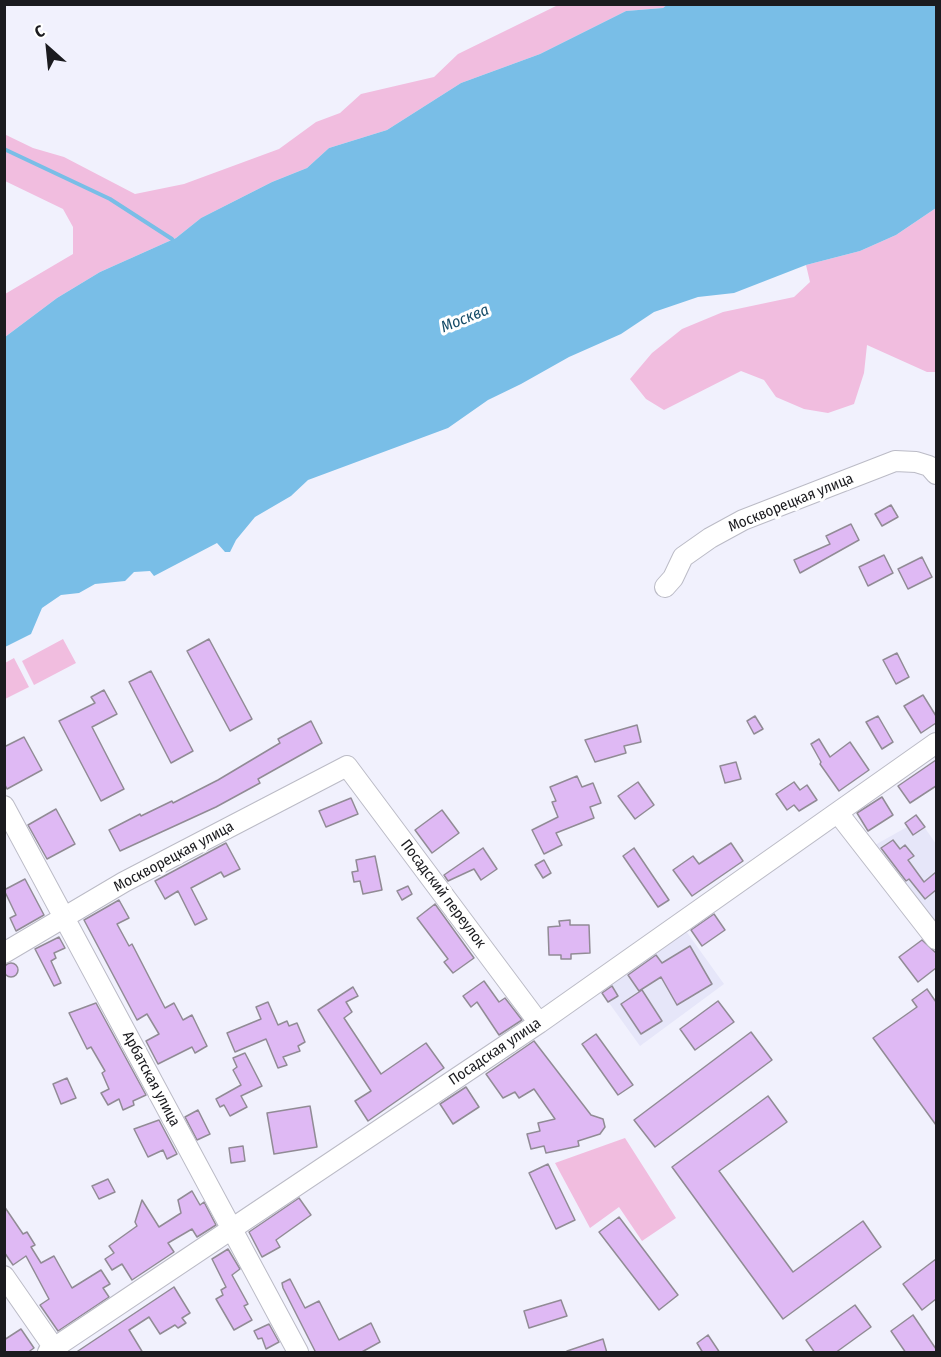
<!DOCTYPE html>
<html>
<head>
<meta charset="utf-8">
<style>
	body { margin:0 }
	#map { position:relative; width:941px; height:1357px; overflow:hidden; background:#f1f1fd; font-family:"Fira Sans Condensed",sans-serif }
	canvas { display:block }
	.frame { position:absolute; inset:0; border:6px solid #1b1b1f; pointer-events:none }
	.north { position:absolute; left:18px; top:18px; width:60px; height:60px; -webkit-text-stroke:4px #fff; paint-order:stroke; rotate:333deg; font-size:16px; font-weight:700; line-height:24px; text-align:center; color:#1b1b1f }
	.north::after { content:''; display:block; margin:auto; width:21px; height:27px; background:#1b1b1f; clip-path:polygon(50% 0,100% 100%,50% 72%,0 100%) }
</style>
</head>
<body>
<div id="map">
<canvas width="941" height="1357"></canvas>
<div class="frame"></div>
<div class="north">С</div>
</div>
<script>
const g = document.querySelector('canvas').getContext('2d');
g.lineJoin = 'round';
function fillPath(path, color) {
  g.fillStyle = color;
  g.fill(path, 'evenodd');
}
function toPath(rows) {
  const path = new Path2D();
  for (const r of rows) {
    if (r.length === 3) {
      path.moveTo(r[0] + r[2], r[1]);
      path.arc(r[0], r[1], r[2], 0, 2 * Math.PI);
      continue;
    }
    path.moveTo(r[0], r[1]);
    for (let i = 2; i < r.length; i += 2) path.lineTo(r[i], r[i + 1]);
  }
  return path;
}
function stroke(path, color, width, dash) {
  g.strokeStyle = color;
  g.lineWidth = width;
  g.lineCap = dash ? 'butt' : 'round';
  g.setLineDash(dash || []);
  g.stroke(path);
}
function drawText(font, color, halo, rows, align = 'center') {
  g.font = font + ' "Fira Sans Condensed",sans-serif';
  g.lineWidth = 6;
  g.setLineDash([]);
  g.textBaseline = 'middle';
  g.strokeStyle = halo;
  g.fillStyle = color;
  for (const [text, x, y, turn = 0] of rows) {
    g.save();
    g.translate(x, y);
    g.rotate((+turn || 0) * Math.PI / 180);
    g.textAlign = isNaN(turn) ? turn : align;
    if (halo) g.strokeText(text, 0, 0);
    g.fillText(text, 0, 0);
    g.restore();
  }
}
const built = toPath([
	[916,815,936,844,936,927,875,845,907,827,905,823],
	[686,931,724,984,640,1046,599,989]
]);
const green = toPath([
	[558,5,668,5,663,8,626,11,540,54,461,83,387,130,329,148,307,168,272,182,201,218,176,238,100,272,57,298,5,337,5,294,73,254,73,227,63,209,5,181,4,134,33,148,64,157,135,194,184,184,279,149,316,122,340,113,361,94,434,77,458,54],
	[936,208,936,372,927,372,867,345,864,373,854,404,828,413,804,409,776,397,764,380,741,371,664,410,646,399,630,379,652,353,682,329,723,312,794,297,810,282,806,265,860,251,896,235],
	[63,639,76,663,34,685,22,661],
	[14,658,29,687,5,699,5,663],
	[625,1138,676,1218,642,1241,619,1207,590,1228,555,1163]
]);
const water = toPath([
	[668,4,936,5,936,208,896,235,860,251,806,265,734,293,698,297,654,312,621,334,569,357,521,384,488,400,448,428,308,480,291,496,255,517,236,540,230,552,225,552,217,543,154,576,150,571,134,572,125,581,95,584,79,593,61,595,42,608,31,634,5,647,5,337,57,298,100,272,176,238,201,218,272,182,307,168,329,148,387,130,461,83,540,54,626,11,663,8]
]);
const stream = toPath([
	[4,149,110,199,172,239]
]);
const building = toPath([
	[891,505,898,517,882,526,875,514,891,505],
	[851,524,859,540,800,573,794,560,830,544,826,536,851,524],
	[884,555,893,573,868,586,859,567,884,555],
	[922,557,932,577,908,589,898,569,922,557],
	[209,639,252,719,230,731,187,651,209,639],
	[897,653,909,677,896,684,883,660,897,653],
	[151,671,193,751,171,763,129,682,151,671],
	[104,690,117,714,92,727,124,789,101,801,59,721,95,703,91,697,104,690],
	[923,695,936,716,936,723,921,733,904,706,923,695],
	[755,716,763,729,754,734,747,721,755,716],
	[878,716,893,742,882,749,866,722,878,716],
	[311,721,322,743,258,779,260,783,216,807,120,851,109,830,140,814,141,816,172,801,173,803,218,780,280,743,278,739,311,721],
	[637,725,641,742,624,746,626,753,595,762,585,740,637,725],
	[24,737,42,770,7,789,4,783,4,747,24,737],
	[819,739,830,757,850,742,869,770,839,791,820,764,821,762,811,744,819,739],
	[936,760,936,786,910,803,898,786,936,760],
	[736,762,741,779,725,783,720,766,736,762],
	[577,776,582,787,593,783,601,803,590,807,594,818,556,833,562,845,544,854,532,830,558,817,552,802,556,801,550,787,577,776],
	[638,782,654,805,635,819,618,796,638,782],
	[794,782,800,790,807,785,817,800,799,811,794,805,787,810,776,794,794,782],
	[882,797,893,815,868,831,857,813,882,797],
	[351,798,358,814,326,827,319,811,351,798],
	[56,809,75,844,47,859,28,825,56,809],
	[442,810,459,833,432,853,415,830,442,810],
	[916,815,925,827,913,835,905,823,916,815],
	[893,840,900,849,905,845,914,856,908,860,924,882,936,872,936,890,925,899,909,879,906,881,881,848,893,840],
	[226,843,240,869,224,877,221,872,191,888,207,919,195,925,178,891,165,899,155,881,226,843],
	[731,843,743,861,692,896,673,870,693,856,699,864,731,843],
	[483,848,497,869,481,880,474,869,448,881,444,875,483,848],
	[634,848,669,900,658,907,623,856,634,848],
	[375,856,382,890,363,894,360,881,354,882,352,872,358,871,356,860,375,856],
	[544,860,551,873,543,878,535,865,544,860],
	[25,879,44,915,16,931,10,918,16,915,4,890,25,879],
	[408,886,412,894,402,900,397,891,408,886],
	[119,900,129,918,117,924,129,946,132,944,165,1008,174,1003,183,1020,192,1015,207,1046,195,1053,192,1047,158,1064,146,1041,159,1034,147,1014,137,1020,84,920,119,900],
	[435,904,474,958,453,973,444,962,448,959,417,918,435,904],
	[714,914,725,930,702,946,691,930,714,914],
	[570,920,570,925,589,925,590,953,571,954,571,959,561,959,561,955,549,955,548,927,560,926,559,921,570,920],
	[59,937,65,948,54,953,56,958,51,961,61,983,54,986,35,949,59,937],
	[922,940,936,953,936,968,918,982,899,957,922,940],
	[690,946,712,984,677,1005,661,977,639,991,628,975,656,955,662,963,690,946],
	[11,970,7],
	[484,981,499,1002,505,998,522,1020,499,1035,477,1002,471,1007,463,996,484,981],
	[612,986,618,996,608,1002,602,993,612,986],
	[353,987,358,996,346,1002,352,1012,344,1018,381,1074,426,1043,444,1068,368,1121,355,1101,371,1091,318,1010,353,987],
	[927,989,936,1002,936,1125,873,1038,917,1007,912,1000,927,989],
	[642,990,662,1021,641,1034,621,1004,642,990],
	[718,1001,734,1022,695,1050,680,1029,718,1001],
	[268,1002,278,1025,287,1021,289,1026,297,1023,305,1042,298,1046,300,1051,283,1057,287,1065,278,1068,266,1039,235,1052,227,1033,261,1019,256,1007,268,1002],
	[96,1003,146,1095,133,1101,134,1105,123,1110,119,1099,108,1105,101,1093,109,1089,102,1073,105,1071,91,1047,87,1049,69,1013,96,1003],
	[751,1032,772,1060,655,1147,634,1120,751,1032],
	[596,1034,633,1085,618,1095,582,1044,596,1034],
	[534,1041,591,1115,603,1119,605,1127,600,1134,578,1141,579,1146,546,1153,544,1146,531,1149,527,1134,540,1131,538,1123,555,1119,534,1089,519,1098,515,1092,503,1098,486,1074,534,1041],
	[245,1053,262,1086,241,1096,247,1107,230,1116,224,1105,220,1107,216,1099,241,1085,233,1070,237,1067,233,1058,245,1053],
	[67,1078,76,1098,61,1104,53,1084,67,1078],
	[466,1087,479,1107,453,1124,440,1104,466,1087],
	[768,1096,787,1122,719,1171,793,1272,863,1221,881,1247,783,1319,672,1167,768,1096],
	[310,1106,317,1147,274,1154,267,1113,310,1106],
	[198,1110,210,1134,197,1140,185,1117,198,1110],
	[159,1120,177,1154,167,1159,163,1150,148,1157,134,1129,159,1120],
	[243,1146,245,1161,231,1163,229,1148,243,1146],
	[548,1164,575,1220,556,1229,529,1173,548,1164],
	[108,1179,115,1192,99,1199,92,1186,108,1179],
	[192,1191,200,1205,204,1202,216,1225,197,1237,192,1229,168,1243,174,1252,132,1280,122,1264,112,1270,105,1259,114,1253,109,1246,137,1226,135,1222,142,1200,159,1227,181,1213,178,1200,192,1191],
	[299,1198,311,1215,276,1240,280,1247,262,1257,249,1232,299,1198],
	[4,1206,23,1234,27,1232,35,1245,31,1247,41,1263,54,1256,72,1288,101,1270,110,1284,103,1288,109,1297,58,1331,40,1305,49,1299,26,1256,13,1265,4,1252,4,1206],
	[619,1217,678,1295,659,1310,599,1232,619,1217],
	[228,1249,240,1269,232,1275,248,1304,244,1306,252,1320,234,1330,216,1299,223,1295,221,1290,226,1287,212,1259,228,1249],
	[936,1259,936,1299,922,1310,903,1284,936,1259],
	[290,1279,305,1308,319,1301,339,1340,371,1323,380,1342,360,1353,316,1353,283,1288,282,1283,290,1279],
	[174,1287,190,1313,182,1318,186,1323,178,1328,175,1325,160,1334,149,1317,129,1330,143,1353,75,1353,174,1287],
	[561,1300,567,1316,529,1328,524,1311,561,1300],
	[855,1305,871,1327,835,1353,815,1353,806,1340,855,1305],
	[913,1315,936,1349,936,1353,906,1353,891,1331,913,1315],
	[269,1324,279,1342,266,1349,262,1338,258,1339,254,1331,269,1324],
	[21,1329,34,1348,27,1353,4,1353,4,1340,21,1329],
	[708,1335,720,1353,703,1353,697,1343,708,1335],
	[603,1339,607,1353,568,1353,567,1351,603,1339]
]);
const minor = toPath([
	[665,587,673,578,683,557,710,538,743,520,895,461,916,462,929,466,936,474],
	[4,806,298,1352],
	[838,813,936,939],
	[4,953,124,882,347,766,539,1023],
	[4,1276,54,1348],
	[48,1352,539,1023,936,743]
]);
const streetNames = [
	["Москворецкая улица",791,503,-22],
	["Москворецкая улица",174,857,-28],
	["Посадский переулок",443,894,53],
	["Посадская улица",495,1052,-34],
	["Арбатская улица",151,1079,62]
];
const waterNames = [
	["Москва",465,319,-22]
];
fillPath(built, '#e6e6f9');
fillPath(green, '#f1bddf');
fillPath(water, '#79bee7');
stroke(stream, '#79bee7', 4);
fillPath(building, '#dfb9f4');
stroke(building, '#918b95', 1.5);
stroke(minor, '#bbbbc6', 22);
stroke(minor, '#fff', 20);
drawText('15px', '#1b1b1f', '#fff', streetNames);
drawText('italic 16px', '#174d69', '#fff', waterNames);
</script>
</body>
</html>
